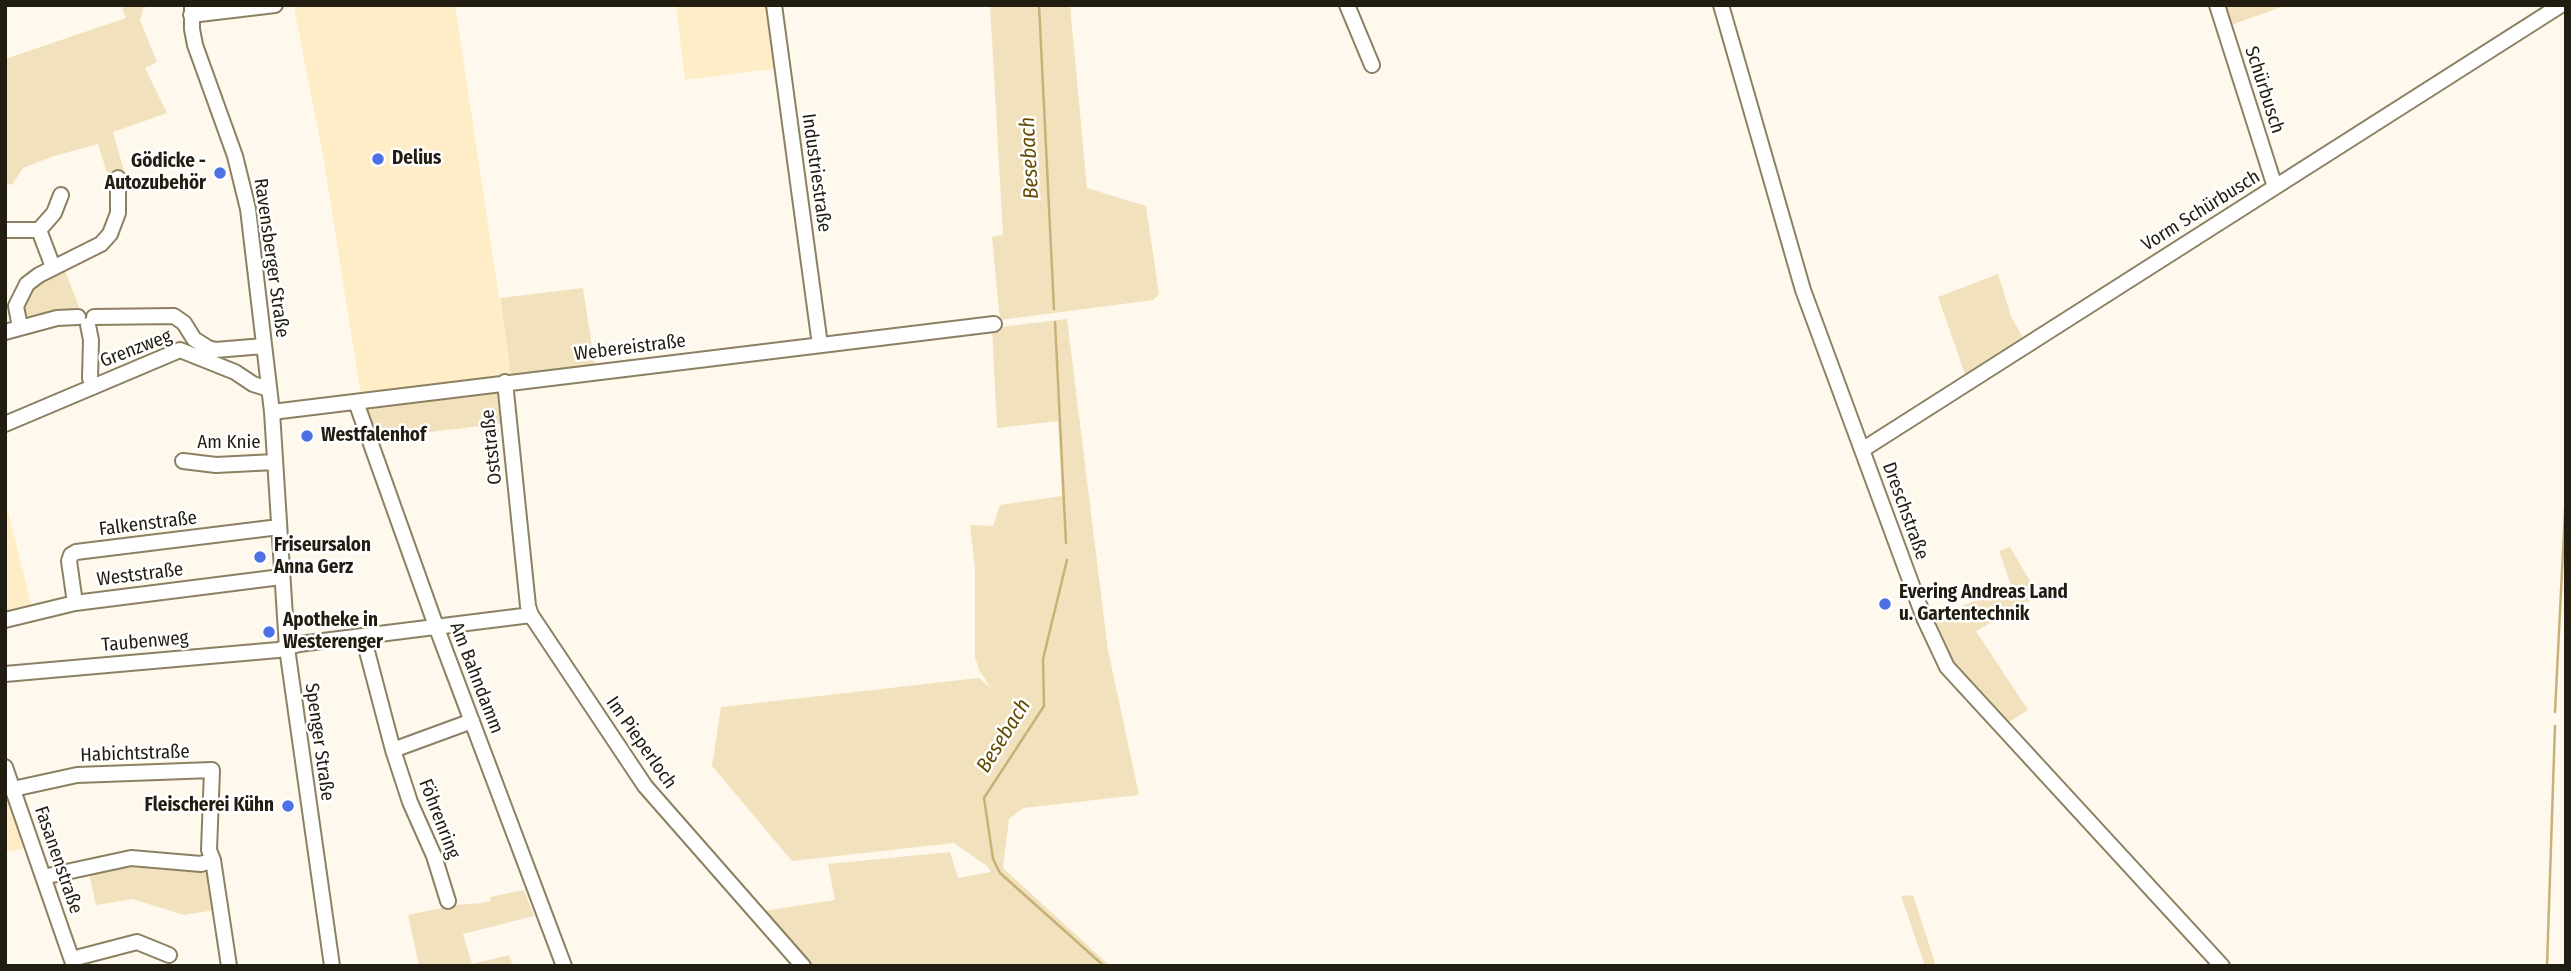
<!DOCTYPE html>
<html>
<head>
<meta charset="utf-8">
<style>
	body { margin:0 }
	#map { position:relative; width:2571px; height:971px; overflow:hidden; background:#fef9ec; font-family:"Fira Sans Condensed",sans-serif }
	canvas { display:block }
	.frame { position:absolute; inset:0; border:7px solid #221d11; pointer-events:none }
</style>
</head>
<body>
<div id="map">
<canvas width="2571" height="971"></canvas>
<div class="frame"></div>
</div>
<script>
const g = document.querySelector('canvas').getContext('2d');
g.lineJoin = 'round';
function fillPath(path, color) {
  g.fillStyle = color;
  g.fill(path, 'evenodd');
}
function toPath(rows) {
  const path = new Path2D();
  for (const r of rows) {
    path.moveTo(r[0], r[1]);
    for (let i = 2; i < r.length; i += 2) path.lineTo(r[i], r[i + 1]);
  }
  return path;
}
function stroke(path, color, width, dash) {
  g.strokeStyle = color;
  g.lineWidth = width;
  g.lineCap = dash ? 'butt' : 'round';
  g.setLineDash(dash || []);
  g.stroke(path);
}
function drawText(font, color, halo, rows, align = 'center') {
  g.font = font + ' "Fira Sans Condensed",sans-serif';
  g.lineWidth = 5;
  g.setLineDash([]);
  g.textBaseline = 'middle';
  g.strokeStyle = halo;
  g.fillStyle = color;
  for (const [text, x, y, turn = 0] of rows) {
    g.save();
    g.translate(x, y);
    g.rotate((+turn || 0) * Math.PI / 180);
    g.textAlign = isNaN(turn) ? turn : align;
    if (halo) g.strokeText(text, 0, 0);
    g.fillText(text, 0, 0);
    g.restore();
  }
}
const built = toPath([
	[313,5,455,5,511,377,361,396,324,161,294,7],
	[676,5,772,5,780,68,685,80],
	[5,500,32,607,5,614],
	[5,777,29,848,5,852]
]);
const green = toPath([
	[121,5,149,5,143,9,140,20,157,62,145,68,167,113,113,132,124,171,108,176,98,144,54,156,23,168,12,185,5,183,5,59,126,18],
	[990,5,1070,5,1087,188,1146,206,1159,294,1153,300,1000,320,992,237,1003,235],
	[2224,5,2287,5,2231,25],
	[64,268,79,307,71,313,30,320,24,318,23,302,36,283],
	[1998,274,2011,316,2025,342,1967,380,1938,297],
	[583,288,595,366,511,377,500,298],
	[1067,319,1108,650,1139,795,1023,808,1009,819,1003,868,1110,966,814,966,763,911,835,900,828,864,950,852,958,878,991,872,987,866,954,843,792,861,712,766,721,707,979,678,991,688,979,670,975,657,975,568,970,525,993,526,1000,505,1062,496,1058,421,997,428,992,328],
	[501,389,506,423,372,439,360,406],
	[2010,547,2039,596,1976,631,2028,710,2004,725,1951,661,1934,618,2011,585,1999,551],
	[134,863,206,869,215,910,184,915,132,899,96,905,89,873],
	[524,890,534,916,463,934,472,964,509,955,513,966,419,966,408,915,456,905,481,903,491,901,490,897],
	[1913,895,1936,966,1925,966,1901,896]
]);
const stream = toPath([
	[1039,5,1054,309],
	[1055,322,1066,543],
	[1067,560,1043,659,1044,706,984,798,993,859,1000,873,1104,966],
	[2555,712,2566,491],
	[2547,966,2555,726]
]);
const minor = toPath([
	[192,5,192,29,195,45,235,156,248,209,272,412,287,648,332,966],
	[774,5,820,345],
	[1347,5,1372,65],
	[1721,5,1803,290,1924,618,1947,667,2222,966],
	[2217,5,2275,187],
	[191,15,275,5],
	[5,230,39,230,54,213,61,195],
	[39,230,53,267],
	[94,317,174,316,184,323,194,339,208,348,215,350,264,346],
	[88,325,91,340,90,378,93,387],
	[20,327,16,306,27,284,39,275,101,244,110,234,118,213,118,178],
	[5,332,57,318,78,317],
	[505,382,528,606,531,615,645,786,803,966],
	[356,402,436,626,564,966],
	[272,412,994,324],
	[5,424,180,350,235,372,253,384,269,389],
	[1862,450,2561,5],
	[183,461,216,465,275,462],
	[75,603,69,561,71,555,76,552,279,527],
	[5,620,75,603,281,577],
	[363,636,393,750,410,802,434,856,448,901],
	[5,674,278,650,299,644,531,615],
	[393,750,472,721],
	[5,767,74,966],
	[13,789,77,775,212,770,209,850,213,860,229,966],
	[43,877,131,858,201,864,213,860],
	[72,959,137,942,169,955]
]);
const markers = [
	[378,159,7,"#4d71e4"],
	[220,173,7,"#4d71e4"],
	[307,436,7,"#4d71e4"],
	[260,557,7,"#4d71e4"],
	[1885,604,7,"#4d71e4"],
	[269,632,7,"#4d71e4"],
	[288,806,7,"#4d71e4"]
];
const streetNames = [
	["Schürbusch",2264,90,72],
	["Industriestraße",816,173,82],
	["Vorm Schürbusch",2201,211,-32],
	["Ravensberger Straße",271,258,82],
	["Webereistraße",630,348,-7],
	["Grenzweg",136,349,-21],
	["Am Knie",229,443],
	["Oststraße",492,447,-96],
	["Dreschstraße",1905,511,70],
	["Falkenstraße",148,524,-7],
	["Weststraße",140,575,-7],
	["Taubenweg",145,642,-5],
	["Am Bahndamm",476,678,69],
	["Spenger Straße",319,742,82],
	["Im Pieperloch",641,743,55],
	["Habichtstraße",135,754,-2],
	["Föhrenring",439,819,69],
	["Fasanenstraße",58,860,71]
];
const poiNames = [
	["Delius",392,159],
	["Gödicke -",206,162,"right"],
	["Autozubehör",206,184,"right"],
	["Westfalenhof",321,436],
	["Friseursalon",274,546],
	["Anna Gerz",274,568],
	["Evering Andreas Land",1899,593],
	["u. Gartentechnik",1899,615],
	["Apotheke in",283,621],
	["Westerenger",283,643],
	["Fleischerei Kühn",274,806,"right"]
];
const waterNames = [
	["Besebach",1030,158,-93],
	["Besebach",1004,736,-58]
];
fillPath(built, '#feedc6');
fillPath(green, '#f1e2bd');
stroke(stream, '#c8b178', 2.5);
stroke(minor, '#8c8063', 18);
stroke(minor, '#fff', 14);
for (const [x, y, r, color] of markers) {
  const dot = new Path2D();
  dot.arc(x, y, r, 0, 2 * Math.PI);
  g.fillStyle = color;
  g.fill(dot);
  stroke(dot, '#fff', 2.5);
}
drawText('19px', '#221d11', '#fff', streetNames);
drawText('bold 19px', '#221d11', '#fff', poiNames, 'left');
drawText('italic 21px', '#634b00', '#fff', waterNames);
</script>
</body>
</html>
